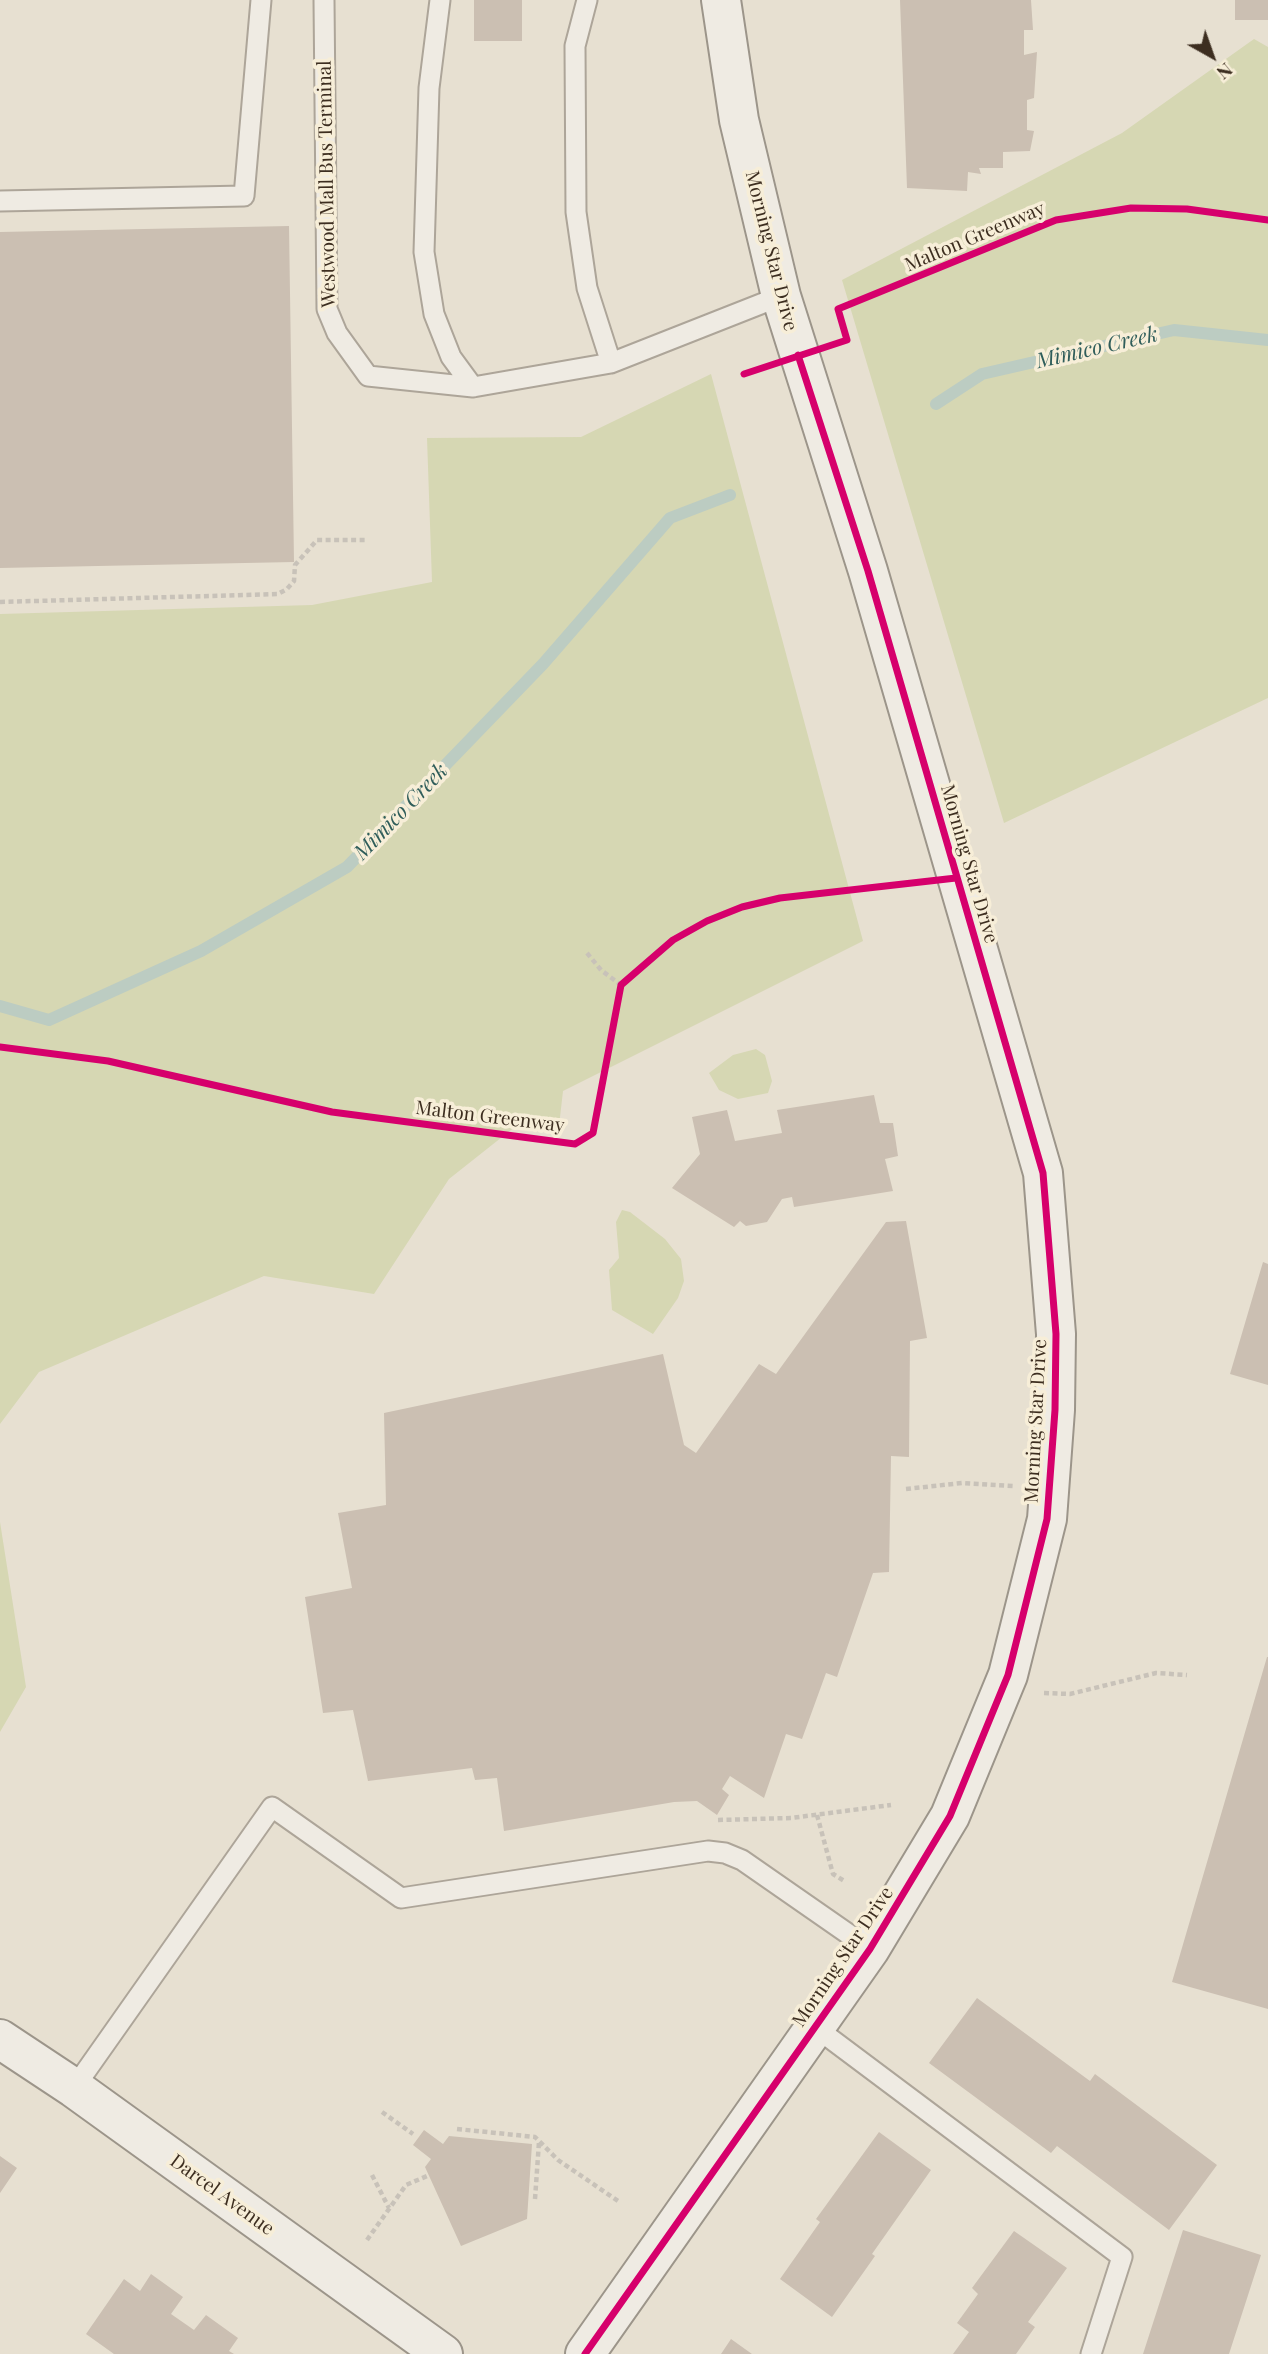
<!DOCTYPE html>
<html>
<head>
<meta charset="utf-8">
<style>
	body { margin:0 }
	#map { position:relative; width:1268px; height:2354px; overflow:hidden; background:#e7e0d1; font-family:"Playfair Display",serif }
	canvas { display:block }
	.north { position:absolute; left:1177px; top:21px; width:70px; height:70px; -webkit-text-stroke:5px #f7eed8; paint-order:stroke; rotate:140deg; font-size:19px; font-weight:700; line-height:28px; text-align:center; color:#3d2e20 }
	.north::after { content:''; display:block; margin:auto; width:24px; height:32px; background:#3d2e20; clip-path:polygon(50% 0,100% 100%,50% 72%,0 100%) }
</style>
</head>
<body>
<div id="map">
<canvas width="1268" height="2354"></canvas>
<div class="north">N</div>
</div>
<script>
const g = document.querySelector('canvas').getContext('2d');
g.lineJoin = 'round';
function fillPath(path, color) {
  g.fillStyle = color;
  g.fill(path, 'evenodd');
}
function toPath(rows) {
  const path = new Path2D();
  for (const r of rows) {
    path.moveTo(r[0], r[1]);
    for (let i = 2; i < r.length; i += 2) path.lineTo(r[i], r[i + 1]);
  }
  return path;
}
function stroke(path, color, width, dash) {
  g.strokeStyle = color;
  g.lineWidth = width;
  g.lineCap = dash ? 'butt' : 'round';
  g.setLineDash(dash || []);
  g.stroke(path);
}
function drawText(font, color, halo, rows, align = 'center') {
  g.font = font + ' "Playfair Display",serif';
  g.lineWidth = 7;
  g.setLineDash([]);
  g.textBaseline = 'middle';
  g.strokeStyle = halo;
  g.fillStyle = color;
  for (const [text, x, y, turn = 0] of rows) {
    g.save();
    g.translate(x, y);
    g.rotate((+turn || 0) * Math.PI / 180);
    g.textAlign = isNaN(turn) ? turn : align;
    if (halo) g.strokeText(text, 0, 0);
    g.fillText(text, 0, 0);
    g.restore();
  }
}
const green = toPath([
	[1254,39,1268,47,1268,698,1004,823,842,280,1122,133],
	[711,374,863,941,563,1091,559,1126,521,1122,449,1179,374,1294,264,1276,39,1372,0,1424,0,614,312,605,432,582,427,438,581,437],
	[756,1049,765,1055,772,1081,768,1093,738,1099,719,1090,709,1073,733,1055],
	[622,1210,630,1212,665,1239,681,1259,684,1281,678,1298,653,1334,612,1310,609,1270,619,1258,616,1222],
	[0,1522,26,1687,0,1732]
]);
const stream = toPath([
	[936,404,982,374,1174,330,1268,340],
	[0,1006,49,1020,201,951,347,867,543,664,670,518,730,495]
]);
const building = toPath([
	[474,0,522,0,522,41,474,41],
	[900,0,1031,0,1033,30,1024,30,1024,55,1037,52,1034,98,1027,100,1027,130,1034,131,1030,151,1003,152,1003,168,979,168,981,174,968,172,967,191,907,188],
	[1235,0,1268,0,1268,20,1235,20],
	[289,226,294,562,0,568,0,232],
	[874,1095,880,1123,893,1123,898,1156,885,1159,893,1191,794,1207,792,1197,782,1199,767,1222,746,1226,740,1221,734,1227,672,1188,700,1154,692,1117,727,1110,735,1141,782,1133,777,1110],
	[906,1221,927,1338,910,1341,909,1457,891,1456,889,1572,873,1573,837,1677,826,1673,802,1739,786,1734,764,1798,730,1776,722,1789,729,1795,717,1815,697,1801,674,1802,504,1831,497,1778,475,1780,472,1768,368,1781,353,1710,323,1713,305,1597,352,1588,338,1513,386,1505,384,1413,663,1354,684,1445,696,1453,759,1364,776,1374,886,1222],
	[1263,1262,1268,1264,1268,1385,1230,1374],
	[1267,1657,1268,1657,1268,2009,1172,1982],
	[977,1998,1090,2081,1095,2074,1217,2165,1169,2230,1057,2146,1051,2153,929,2063],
	[424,2130,443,2144,449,2136,532,2144,527,2219,461,2246,425,2167,431,2159,413,2145],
	[879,2132,931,2170,872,2254,875,2256,832,2317,780,2279,820,2222,816,2219],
	[0,2156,17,2168,0,2193],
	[1183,2230,1261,2255,1229,2354,1143,2354],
	[1014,2231,1067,2268,1028,2322,1035,2327,1016,2354,953,2354,969,2332,957,2323,978,2294,972,2288],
	[151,2274,183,2297,171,2314,194,2330,206,2315,238,2338,229,2351,234,2354,114,2354,86,2334,124,2279,140,2291],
	[731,2339,752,2354,721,2354]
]);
const path = toPath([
	[0,602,278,594,287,589,294,581,295,565,317,540,365,540],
	[587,953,601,970,621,985],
	[906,1489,962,1483,1013,1486],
	[1044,1693,1070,1694,1156,1673,1187,1675],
	[817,1815,833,1874,846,1882],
	[718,1820,791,1818,891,1805],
	[382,2112,413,2134],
	[457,2129,535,2137,558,2160,618,2201],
	[372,2175,389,2208],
	[535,2199,539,2142],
	[367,2240,406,2185,427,2176]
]);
const lane = toPath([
	[324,0,327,309,337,333,368,376,473,387,611,363,781,296],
	[440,0,429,88,424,252,434,314,451,357,473,387],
	[587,0,575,46,576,212,587,288,611,363],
	[0,201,244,196,261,0],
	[815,2027,1122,2257,1091,2354],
	[74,2088,272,1807,401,1898,708,1851,725,1853,742,1860,870,1949]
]);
const secondary = toPath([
	[0,2039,74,2088,443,2354],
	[585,2354,870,1949,950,1816,1008,1675,1047,1519,1055,1410,1056,1334,1043,1173,868,571,781,296,739,120,721,0]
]);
const cycleway = toPath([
	[744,374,847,340,838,309,1056,220,1131,208,1187,209,1268,220],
	[0,1047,108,1061,332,1112,575,1144,593,1133,621,985,673,940,707,921,742,907,780,898,956,878],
	[585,2354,870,1949,950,1816,1008,1675,1047,1519,1055,1410,1056,1334,1043,1173,868,571,798,355]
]);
const streetNames = [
	["Westwood Mall Bus Terminal",327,184,-91],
	["Malton Greenway",975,237,-23],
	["Morning Star Drive",771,251,76],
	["Morning Star Drive",969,864,74],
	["Malton Greenway",490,1117,7],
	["Morning Star Drive",1036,1421,-87],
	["Morning Star Drive",843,1957,-56],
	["Darcel Avenue",222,2195,36]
];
const waterNames = [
	["Mimico Creek",1097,348,-13],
	["Mimico Creek",401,812,-46]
];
fillPath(green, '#d6d7b3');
stroke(stream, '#bcccc2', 12);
fillPath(building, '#cbbfb2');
stroke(lane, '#ada599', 23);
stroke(secondary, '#9c958a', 42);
stroke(path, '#c8c2b9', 4.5, [5, 3.5]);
stroke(lane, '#efebe3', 19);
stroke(secondary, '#efebe3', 38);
stroke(cycleway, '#d6006c', 7);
drawText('19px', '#3d2e20', '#f7eed8', streetNames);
drawText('italic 21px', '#2f5d5a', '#f7eed8', waterNames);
</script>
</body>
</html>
